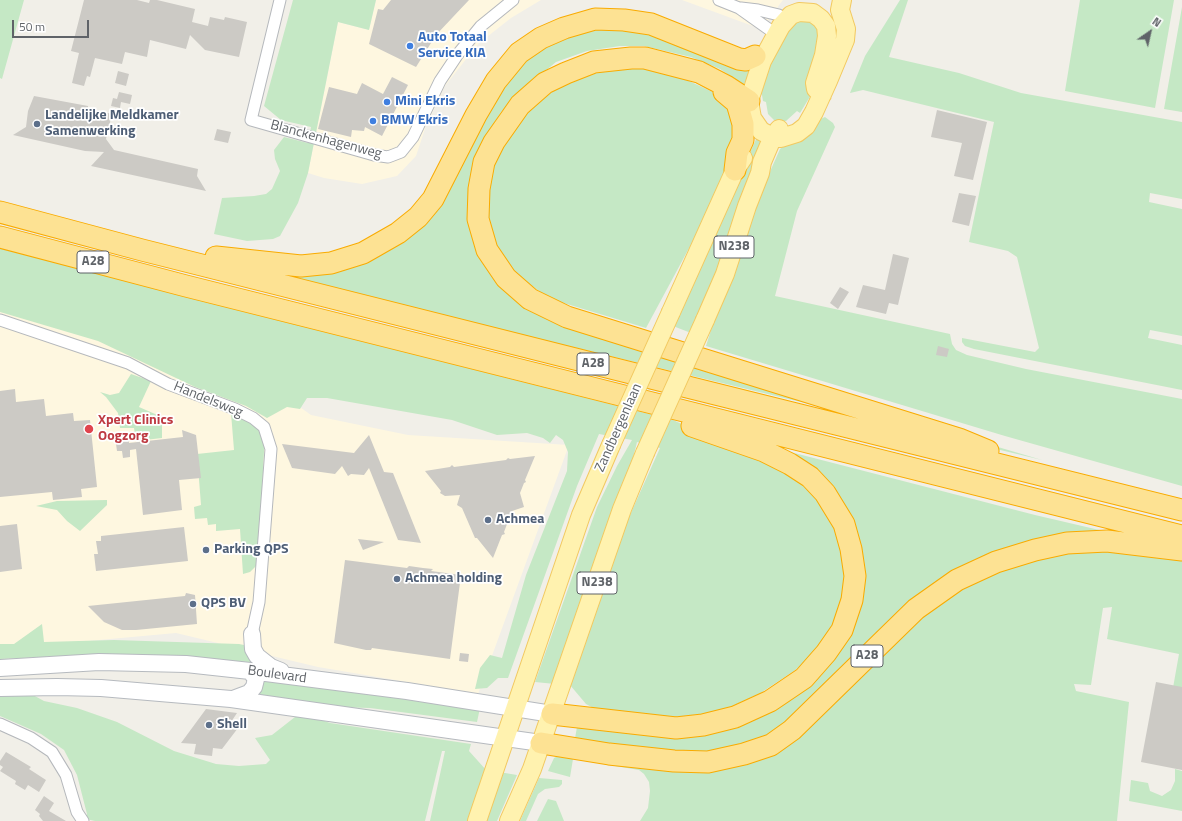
<!DOCTYPE html>
<html>
<head>
<meta charset="utf-8">
<style>
	body { margin:0 }
	#map { position:relative; width:1182px; height:821px; overflow:hidden; background:#f1efe8; font-family:"Titillium Web",sans-serif }
	canvas { display:block }
	.north { position:absolute; left:1130px; top:12px; width:40px; height:40px; -webkit-text-stroke:3px #fff; paint-order:stroke; rotate:34deg; font-size:11px; font-weight:700; line-height:16px; text-align:center; color:#5f6368 }
	.north::after { content:''; display:block; margin:auto; width:14px; height:18px; background:#5f6368; clip-path:polygon(50% 0,100% 100%,50% 72%,0 100%) }
	.scale { position:absolute; left:12px; top:20px; width:77px; height:18px; box-sizing:border-box; border:2px solid #5f6368; border-top:0; padding-left:5px; font-size:12px; line-height:14px; white-space:nowrap; color:#5f6368; -webkit-text-stroke:3px #fff; paint-order:stroke }
</style>
</head>
<body>
<div id="map">
<canvas width="1182" height="821"></canvas>
<div class="north">N</div>
<div class="scale">50 m</div>
</div>
<script>
const g = document.querySelector('canvas').getContext('2d');
g.lineJoin = 'round';
function fillPath(path, color) {
  g.fillStyle = color;
  g.fill(path, 'evenodd');
}
function toPath(rows) {
  const path = new Path2D();
  for (const r of rows) {
    path.moveTo(r[0], r[1]);
    for (let i = 2; i < r.length; i += 2) path.lineTo(r[i], r[i + 1]);
  }
  return path;
}
function stroke(path, color, width, dash) {
  g.strokeStyle = color;
  g.lineWidth = width;
  g.lineCap = dash ? 'butt' : 'round';
  g.setLineDash(dash || []);
  g.stroke(path);
}
function drawText(font, color, halo, rows, align = 'center') {
  g.font = font + ' "Titillium Web",sans-serif';
  g.lineWidth = 3.5;
  g.setLineDash([]);
  g.textBaseline = 'middle';
  g.strokeStyle = halo;
  g.fillStyle = color;
  for (const [text, x, y, turn = 0] of rows) {
    g.save();
    g.translate(x, y);
    g.rotate((+turn || 0) * Math.PI / 180);
    g.textAlign = isNaN(turn) ? turn : align;
    if (halo) g.strokeText(text, 0, 0);
    g.fillText(text, 0, 0);
    g.restore();
  }
}
const commercial = toPath([
	[376,0,541,0,511,18,478,44,445,86,426,126,416,156,397,176,362,184,324,178,308,173,338,22,369,30],
	[682,0,783,0,761,29],
	[0,303,283,395,311,415,408,435,569,445,478,694,318,667,176,633,0,649]
]);
const green = toPath([
	[0,0,24,0,2,79,0,78],
	[293,0,376,0,369,30,338,22,308,173,298,203,280,236,273,239,247,241,214,234,222,198,254,196,266,194,272,189,280,171,275,159,274,150,284,137,308,143,311,127,281,120,264,106],
	[900,0,908,0,889,57,959,73,1021,93,1182,122,1182,199,1150,193,1149,202,1182,209,1182,336,1150,330,1148,338,1182,345,1182,390,974,349,965,346,962,342,962,338,1035,352,1039,348,1017,257,1008,251,969,242,994,122,863,90,850,93,865,56],
	[1080,0,1174,0,1155,108,1065,91],
	[1182,7,1182,112,1164,109],
	[811,20,820,31,811,95,800,113,797,111,786,121,775,121,768,114,766,102,763,101,762,95,759,92,764,63,796,21],
	[613,24,752,64,744,85,720,69,691,57,644,46,620,46,587,51,556,62,519,93,501,112,486,136,473,183,501,279,639,341,1042,460,510,332,251,266,314,267,414,219,487,92,545,42],
	[630,68,647,69,676,75,728,99,738,142,702,224,646,328,557,301,543,294,520,277,507,262,494,243,488,222,487,174,526,106,574,78,614,69],
	[825,117,833,123,835,127,797,211,775,296,950,334,952,344,956,350,967,355,1026,369,1182,399,1182,486,1005,436,706,346,715,317,753,210,780,149,814,122],
	[757,137,767,142,714,280,691,333,673,326],
	[0,244,71,267,673,420,769,464,795,479,815,496,834,525,845,562,842,603,835,622,811,657,794,671,759,694,719,712,665,718,599,711,586,704,570,685,621,535,660,448,637,442,628,479,555,684,535,682,597,507,617,466,632,440,599,434,577,486,508,678,498,678,487,688,475,689,480,668,490,655,502,658,526,575,567,471,568,452,563,440,556,435,550,443,543,438,527,433,497,435,452,420,327,398,307,398,300,409,287,407,267,418,246,406,195,387,98,341,0,312],
	[131,374,151,381,139,407,162,417,162,438,136,441,134,428,120,428,118,413,106,397,100,392,110,395,119,393],
	[231,413,242,416,265,431,261,513,256,566,250,572,243,574,240,529,216,531,216,524,208,525,207,518,195,519,194,507,201,505,197,454,234,450],
	[771,447,1035,515,1125,536,990,557,781,732,710,755,574,744,577,727,723,724,835,644,858,544],
	[107,500,107,505,80,531,67,521,57,510,36,506,57,501],
	[1083,547,1182,554,1182,701,1171,699,1179,654,1107,639,1112,607,1103,608,1091,685,1074,684,1076,691,1129,702,1117,821,640,821,648,808,650,791,649,782,644,774,639,770,573,759,570,777,548,771,554,758,562,754,740,762,908,626,980,574],
	[42,624,44,642,114,640,239,644,249,646,259,663,215,659,64,656,0,659,0,644,14,644],
	[259,678,480,708,477,722,370,708,334,707,256,696],
	[33,695,44,701,77,708,117,722,174,751,216,764,239,766,266,764,270,760,255,738,272,735,295,717,310,716,330,723,471,744,469,751,487,771,471,821,430,821,445,751,442,751,425,821,95,821,86,819,87,814,77,775,64,750,41,734,0,716,0,696],
	[1175,769,1182,771,1182,811,1129,801,1131,780,1148,783,1150,791,1162,796,1171,790,1175,781],
	[499,772,517,775,497,821,484,821],
	[539,778,562,780,562,784,559,787,545,789,538,794,526,821,520,821],
	[548,799,556,801,564,821,537,821]
]);
const building = toPath([
	[84,0,137,0,149,3,150,0,157,0,195,9,192,22,208,26,210,17,224,20,225,17,247,22,239,57,205,50,190,35,186,49,150,40,147,57,125,52,122,64,95,58,90,77,87,76,84,86,72,83,79,53,71,51],
	[391,0,469,0,436,35,416,67,369,44,378,9,383,10],
	[118,71,129,74,126,86,115,83],
	[392,77,408,85,382,136,365,127,364,131,352,130,351,137,318,129,329,87,357,94,362,83,383,94],
	[119,92,132,95,130,104,121,102,120,108,111,106,113,98,117,99],
	[34,96,88,106,88,108,112,114,106,139,114,150,198,169,197,176,206,191,91,166,104,152,85,151,13,135,26,127,28,111],
	[937,110,987,122,973,180,954,176,962,143,931,137],
	[217,129,231,132,228,143,214,140],
	[959,193,976,196,969,226,952,222],
	[893,254,909,258,898,305,889,303,886,314,856,307,863,285,885,290],
	[840,287,849,292,838,309,830,303],
	[938,346,949,349,947,357,936,355],
	[15,389,16,402,44,399,46,416,73,413,74,421,90,420,97,487,81,489,82,497,53,500,52,492,0,497,0,391],
	[182,430,196,435,201,478,179,480,182,510,143,515,136,449,130,450,130,457,123,458,122,451,117,451,116,444,121,443,120,434,128,433,129,443,183,437],
	[369,435,384,472,393,473,421,543,398,540,369,468,364,475,351,474,348,476,342,466,335,474,292,468,282,444,354,453],
	[535,456,525,480,526,482,524,483,520,493,524,507,512,511,504,532,505,534,502,535,493,558,477,538,475,538,462,508,457,505,460,495,445,496,440,493,441,491,425,471,450,467,452,465,454,467,506,460,508,458,510,459],
	[17,524,22,569,0,572,0,526],
	[184,527,188,561,96,571,94,554,98,554,96,541,101,541,101,536],
	[358,539,384,542,363,550],
	[345,560,407,568,409,566,423,568,433,569,431,571,461,575,450,659,372,648,371,650,366,650,334,643],
	[186,593,195,595,197,624,136,630,122,630,104,622,88,606,185,596],
	[460,653,469,654,468,662,459,661],
	[1156,682,1182,687,1182,770,1141,762],
	[206,709,237,713,231,722,238,728,222,749,213,748,212,756,194,754,196,744,181,743],
	[6,752,31,767,29,769,46,780,39,792,28,785,25,790,15,784,16,781,0,771,3,767,0,765,0,761],
	[44,796,54,803,49,811,66,821,43,821,39,816,40,814,35,810]
]);
const street = toPath([
	[280,0,251,120,374,155,388,157,401,152,413,137,440,81,458,54,481,26,513,0],
	[719,0,739,8,770,30],
	[741,8,758,10,779,15],
	[0,320,128,363,168,384,235,409,253,418,264,427,271,449,259,602,252,634],
	[0,724,31,738,52,752,66,775,77,812,83,821]
]);
const secondary = toPath([
	[252,634,253,649,257,656,271,667,281,671],
	[0,668,99,662,186,664,250,671,407,691,552,714],
	[0,688,57,687,101,688,231,699,541,743],
	[233,699,249,693,254,687,256,679,250,671]
]);
const primary = toPath([
	[822,95,816,89,815,83,824,55,827,36,826,26,821,19,813,13,799,12,791,15,781,26,762,61,749,101,752,118,761,131,773,137,781,138,797,133,806,126,814,112,828,81,845,40,846,29,840,10,842,0],
	[671,312,735,170,743,158],
	[705,320,725,274,747,206,760,173,762,162,771,141,779,129],
	[477,821,581,515,611,445],
	[509,821,532,769,622,509,645,453]
]);
const highway = toPath([
	[724,92,737,103,743,124,743,140,737,153,735,170],
	[749,101,726,86,699,72,645,58,631,58,594,62,566,73,545,83,520,105,494,142,484,162,479,189,478,219,487,250,506,278,530,299,567,317,959,439,988,451],
	[0,212,142,250,583,361,1182,510],
	[0,237,186,286,1182,536],
	[216,257,301,266,331,263,363,253,398,233,418,217,433,199,476,115,496,81,519,53,541,38,564,28,595,19,624,20,651,24,739,59,746,60,755,56],
	[552,714,676,728,703,725,735,717,770,701,804,678,826,653,842,630,852,600,855,576,851,549,844,524,825,493,810,477,790,464,764,451,692,426],
	[541,743,609,754,674,761,708,762,744,754,771,745,792,730,916,609,957,580,996,562,1035,550,1067,543,1107,541,1182,550]
]);
const primaryBridge = toPath([
	[611,445,671,312],
	[645,453,705,320]
]);
const markers = [
	[410,46,4,"#3f7fe0"],
	[387,102,4,"#3f7fe0"],
	[373,121,4,"#3f7fe0"],
	[37,124,4,"#5c6f8a"],
	[89,429,5,"#e0444e"],
	[488,520,4,"#5c6f8a"],
	[206,550,4,"#5c6f8a"],
	[397,579,4,"#5c6f8a"],
	[193,604,4,"#5c6f8a"],
	[209,725,4,"#5c6f8a"]
];
const shields = [
	[734,247,40],
	[93,262,32],
	[593,364,32],
	[597,583,40],
	[867,656,32]
];
const shieldNames = [
	["N238",734,247],
	["A28",93,262],
	["A28",593,364],
	["N238",597,583],
	["A28",867,656]
];
const shopNames = [
	["Auto Totaal",418,38],
	["Service KIA",418,54],
	["Mini Ekris",395,102],
	["BMW Ekris",381,121]
];
const serviceNames = [
	["Landelijke Meldkamer",45,116],
	["Samenwerking",45,132],
	["Achmea",496,520],
	["Parking QPS",214,550],
	["Achmea holding",405,579],
	["QPS BV",201,604],
	["Shell",217,725]
];
const streetNames = [
	["Blanckenhagenweg",326,140,15],
	["Handelsweg",208,400,22],
	["Zandbergenlaan",619,428,-66],
	["Boulevard",277,675,8]
];
const healthNames = [
	["Xpert Clinics",98,421],
	["Oogzorg",98,437]
];
fillPath(commercial, '#fef7e0');
fillPath(green, '#c5e8c5');
fillPath(building, '#cccac5');
stroke(street, '#b5b8bc', 13);
stroke(secondary, '#b6babf', 18);
stroke(primary, '#f2c960', 20);
stroke(highway, '#f9ab00', 23);
stroke(street, '#fff', 11);
stroke(secondary, '#fff', 16);
stroke(primary, '#fff2af', 18);
stroke(highway, '#fde293', 21);
stroke(primaryBridge, '#f2c960', 20, []);
stroke(primaryBridge, '#fff2af', 18);
for (const [x, y, r, color] of markers) {
  const dot = new Path2D();
  dot.arc(x, y, r, 0, 2 * Math.PI);
  g.fillStyle = color;
  g.fill(dot);
  stroke(dot, '#fff', 1.5);
}
for (const [x, y, w] of shields) {
  const box = new Path2D();
  box.roundRect(x - w / 2, y - 11, w, 22, 3);
  g.fillStyle = '#fff';
  g.fill(box);
  stroke(box, '#5f6368', 1);
}
drawText('bold 13px', '#5f6368', null, shieldNames);
drawText('bold 14px', '#366cbe', '#fff', shopNames, 'left');
drawText('bold 14px', '#4e5e75', '#fff', serviceNames, 'left');
drawText('14px', '#5f6368', '#fff', streetNames);
drawText('bold 14px', '#be3a42', '#fff', healthNames, 'left');
</script>
</body>
</html>
